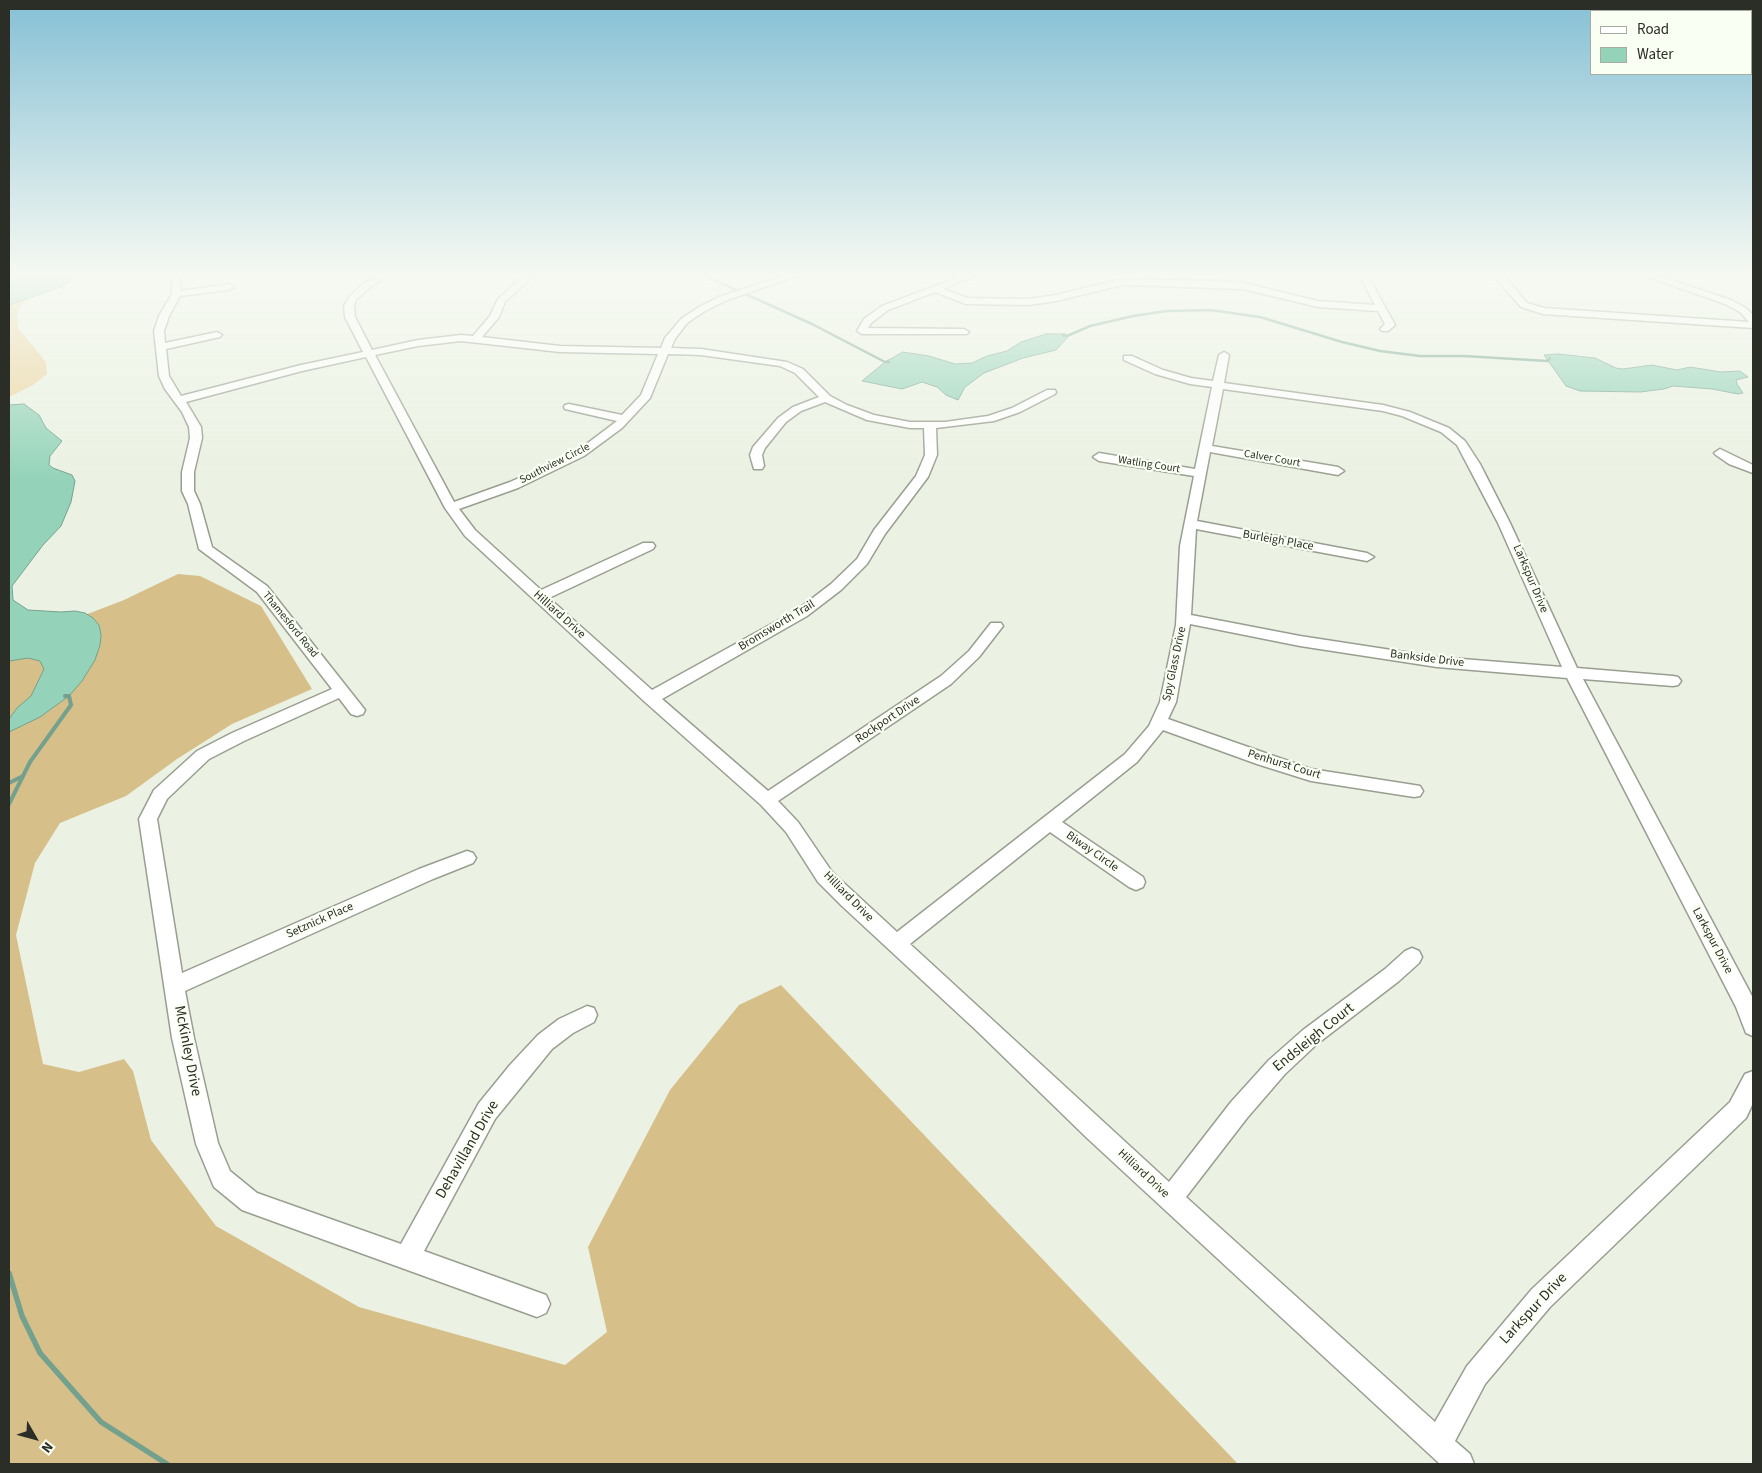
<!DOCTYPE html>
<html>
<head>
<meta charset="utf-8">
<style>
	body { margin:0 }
	#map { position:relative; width:1762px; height:1473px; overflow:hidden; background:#ebf2e3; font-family:"Source Sans 3",sans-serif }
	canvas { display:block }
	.frame { position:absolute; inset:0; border:10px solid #2b2d27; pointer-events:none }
	.legend { position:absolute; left:1590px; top:10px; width:162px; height:65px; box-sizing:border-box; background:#f9fff2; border:1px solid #a7aba1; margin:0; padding:6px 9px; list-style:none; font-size:15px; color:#2b2d27 }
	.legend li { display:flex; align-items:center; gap:10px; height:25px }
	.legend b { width:25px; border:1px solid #a7aba1 }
	.north { position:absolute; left:10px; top:1413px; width:50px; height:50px; -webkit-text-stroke:4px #f9fff2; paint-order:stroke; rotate:128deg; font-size:14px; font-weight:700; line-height:20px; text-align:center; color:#2b2d27 }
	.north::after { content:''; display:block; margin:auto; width:18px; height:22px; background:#2b2d27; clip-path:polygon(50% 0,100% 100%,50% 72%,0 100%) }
</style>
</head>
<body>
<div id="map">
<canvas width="1762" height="1473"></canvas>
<div class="frame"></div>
<ul class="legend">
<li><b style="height:6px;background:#fff"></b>Road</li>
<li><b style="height:14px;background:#94d3b9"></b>Water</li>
</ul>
<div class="north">N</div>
</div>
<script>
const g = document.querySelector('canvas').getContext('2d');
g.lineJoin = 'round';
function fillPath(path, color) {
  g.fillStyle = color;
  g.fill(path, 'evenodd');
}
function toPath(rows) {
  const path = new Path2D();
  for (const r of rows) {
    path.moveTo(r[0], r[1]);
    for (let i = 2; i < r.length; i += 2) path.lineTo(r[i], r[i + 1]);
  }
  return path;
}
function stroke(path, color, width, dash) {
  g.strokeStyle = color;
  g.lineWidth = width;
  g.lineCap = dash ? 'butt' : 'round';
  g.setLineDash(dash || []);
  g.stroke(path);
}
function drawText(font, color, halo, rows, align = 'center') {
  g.font = font + ' "Source Sans 3",sans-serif';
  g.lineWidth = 4.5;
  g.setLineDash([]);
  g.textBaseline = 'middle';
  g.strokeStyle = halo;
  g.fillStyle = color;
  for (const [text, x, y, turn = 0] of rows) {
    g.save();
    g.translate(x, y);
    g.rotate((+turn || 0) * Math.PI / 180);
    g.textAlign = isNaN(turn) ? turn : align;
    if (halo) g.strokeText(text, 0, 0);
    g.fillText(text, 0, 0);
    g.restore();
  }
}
const green = toPath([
	[26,300,17,313,18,328,46,362,47,374,33,385,9,397,9,305]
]);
const forest = toPath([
	[178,574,200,576,261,606,312,689,232,724,177,759,126,796,60,823,35,863,16,935,43,1064,79,1072,124,1059,133,1071,151,1140,216,1226,359,1307,565,1365,607,1332,588,1247,670,1090,739,1005,781,985,1238,1464,9,1464,9,652,51,628,124,600]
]);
const water = toPath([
	[9,274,77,274,70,282,61,287,9,305,9,274],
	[1046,334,1066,334,1067,338,1056,350,1023,358,984,373,965,387,958,400,946,395,937,387,922,382,902,389,862,381,885,362,903,352,929,356,955,364,972,363,987,356,1007,351,1021,342,1046,334],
	[1558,354,1595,358,1616,368,1623,369,1652,365,1677,370,1690,367,1721,372,1740,371,1748,377,1736,380,1737,384,1743,393,1738,394,1712,389,1673,386,1664,389,1640,392,1580,391,1566,386,1544,355,1558,354],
	[24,404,39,415,46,428,62,441,50,456,49,465,53,468,72,475,75,481,71,502,61,526,43,545,12,586,13,600,28,610,61,612,75,611,85,613,93,618,99,625,101,635,100,645,95,660,82,681,69,696,40,717,9,732,9,719,17,708,31,696,44,669,40,661,28,658,9,661,9,405,24,404]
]);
const streamFar2 = toPath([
	[701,274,812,324,885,362,889,362],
	[1063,335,1067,336,1090,326,1133,316,1167,311,1210,310,1260,317,1342,342,1380,351,1420,356,1464,356,1548,361,1550,358]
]);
const streamFar1 = toPath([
	[9,783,23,776],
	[9,804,30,762,71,705,69,696,65,696]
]);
const stream = toPath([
	[9,1273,22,1316,40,1353,101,1422,167,1464]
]);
const minor = toPath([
	[168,274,176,274,180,280,181,291,229,284,234,287,229,290,180,296,169,316,164,331,165,343,217,332,222,335,220,337,166,349,169,376,181,396,301,365,363,352,345,317,344,306,349,297,363,284,379,274,389,274,369,288,356,300,354,306,355,317,372,350,418,340,461,335,473,336,490,316,498,299,526,274,535,274,505,302,499,317,482,337,560,346,661,348,665,338,681,319,699,307,719,297,789,274,802,274,725,301,705,311,687,323,675,339,671,348,701,349,787,362,803,369,830,396,847,405,874,415,910,422,945,422,988,416,1012,408,1047,390,1055,390,1056,392,1055,394,1020,412,994,421,936,428,937,455,928,477,885,534,867,564,841,590,807,616,662,699,768,791,941,676,969,651,991,623,1001,623,1003,626,979,657,951,684,778,801,798,822,832,872,897,932,1125,754,1149,726,1160,702,1176,625,1180,546,1194,476,1099,461,1093,457,1099,453,1195,469,1212,387,1190,384,1155,374,1124,360,1124,356,1132,356,1163,370,1191,378,1213,381,1219,355,1224,352,1229,355,1224,383,1383,405,1410,412,1449,428,1465,441,1480,464,1510,523,1577,668,1673,676,1678,677,1681,681,1678,685,1673,686,1583,679,1753,998,1753,1036,1746,1033,1736,1007,1567,678,1437,667,1300,646,1190,624,1176,702,1168,719,1311,769,1414,785,1420,786,1423,791,1420,796,1414,797,1311,781,1257,764,1163,730,1137,762,1062,822,1143,877,1145,882,1143,887,1136,890,1129,887,1050,832,910,944,1169,1182,1231,1102,1269,1060,1303,1030,1385,969,1405,951,1412,948,1419,951,1422,957,1419,963,1399,981,1317,1044,1285,1074,1247,1118,1186,1197,1435,1422,1467,1366,1532,1289,1730,1102,1745,1074,1753,1071,1753,1103,1746,1118,1550,1307,1485,1384,1455,1441,1470,1454,1474,1464,1440,1464,1087,1138,977,1031,842,906,818,882,786,832,761,805,645,702,465,536,445,508,366,357,302,371,186,402,201,427,202,438,194,472,194,491,200,504,212,547,267,586,365,710,363,714,357,716,351,714,339,698,244,741,209,759,167,799,157,819,182,973,419,869,467,851,473,853,476,858,473,863,433,879,185,991,194,1038,218,1143,230,1171,257,1193,401,1244,479,1103,510,1065,538,1035,559,1019,587,1006,594,1008,597,1015,594,1022,573,1033,552,1049,495,1119,424,1251,546,1295,550,1304,546,1313,537,1317,242,1210,214,1187,196,1144,172,1038,139,819,154,790,197,751,232,733,332,689,257,592,199,549,188,504,182,491,182,472,190,438,189,427,182,412,165,389,159,376,154,331,159,316,172,294,172,280,168,274],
	[461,341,560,352,658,354,641,395,622,415,569,404,565,405,564,407,565,409,617,421,576,452,510,482,454,502,375,355,418,346,461,341],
	[668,354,701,355,780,366,795,373,819,397,793,407,778,418,753,447,750,455,754,469,762,469,764,466,762,455,765,448,786,422,801,411,825,402,867,420,910,428,924,428,925,455,916,476,874,530,857,559,831,584,797,610,652,690,549,598,653,549,655,546,653,543,643,543,541,590,475,530,459,509,518,488,584,456,622,428,650,398,668,354],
	[1223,389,1383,411,1402,416,1441,432,1457,445,1498,523,1562,667,1437,657,1300,636,1191,615,1196,529,1367,561,1374,557,1367,553,1197,521,1210,452,1338,475,1344,471,1338,467,1212,446,1223,389],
	[967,274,979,274,943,289,967,298,1029,299,1056,295,1122,279,1223,281,1243,283,1318,301,1375,305,1359,274,1367,274,1395,325,1388,331,1382,331,1380,329,1385,324,1378,311,1318,307,1243,289,1122,285,1056,301,1029,305,966,304,935,292,888,310,871,323,868,328,964,329,969,332,967,334,862,334,857,331,864,319,882,306,967,274],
	[1495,274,1503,274,1527,303,1544,308,1749,322,1740,312,1725,304,1640,274,1653,274,1731,300,1746,308,1753,315,1753,328,1543,314,1521,307,1497,280,1495,274],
	[1720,449,1753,465,1753,473,1729,464,1716,455,1714,453,1720,449]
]);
const farStreetnames = [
	["Calver Court",1272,459,10],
	["Southview Circle",555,464,-27],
	["Watling Court",1149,465,9],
	["Thamesford Road",290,625,51]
];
const streetNames = [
	["Burleigh Place",1278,541,10],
	["Larkspur Drive",1530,579,67],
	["Hilliard Drive",559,615,42],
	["Bromsworth Trail",777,626,-31],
	["Bankside Drive",1427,659,7],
	["Spy Glass Drive",1175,664,-78],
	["Rockport Drive",888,720,-34],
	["Penhurst Court",1284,765,17],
	["Biway Circle",1092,852,35],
	["Hilliard Drive",848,897,45],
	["Setznick Place",320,921,-24],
	["Larkspur Drive",1712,941,62],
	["Hilliard Drive",1143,1174,43]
];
const nearStreetnames = [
	["Endsleigh Court",1314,1038,-39],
	["McKinley Drive",187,1051,79],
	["Dehavilland Drive",468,1150,-60],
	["Larkspur Drive",1534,1309,-47]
];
fillPath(green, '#ebd39d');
fillPath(forest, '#d7bf8a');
fillPath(water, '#94d3b9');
stroke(water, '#74a18d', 1);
stroke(streamFar2, '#74a18d', 2.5);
stroke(streamFar1, '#74a18d', 4);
stroke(stream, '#74a18d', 5.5);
stroke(minor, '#989e90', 3);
fillPath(minor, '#fff');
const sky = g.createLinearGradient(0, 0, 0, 480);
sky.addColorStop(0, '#86c0d5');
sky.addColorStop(0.57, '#f6f9f2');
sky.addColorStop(1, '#f6f9f200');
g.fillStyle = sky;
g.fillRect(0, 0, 1762, 480);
drawText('11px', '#2b2d27', '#f9fff2', farStreetnames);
drawText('12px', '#2b2d27', '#f9fff2', streetNames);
drawText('15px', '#2b2d27', '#f9fff2', nearStreetnames);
</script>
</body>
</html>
